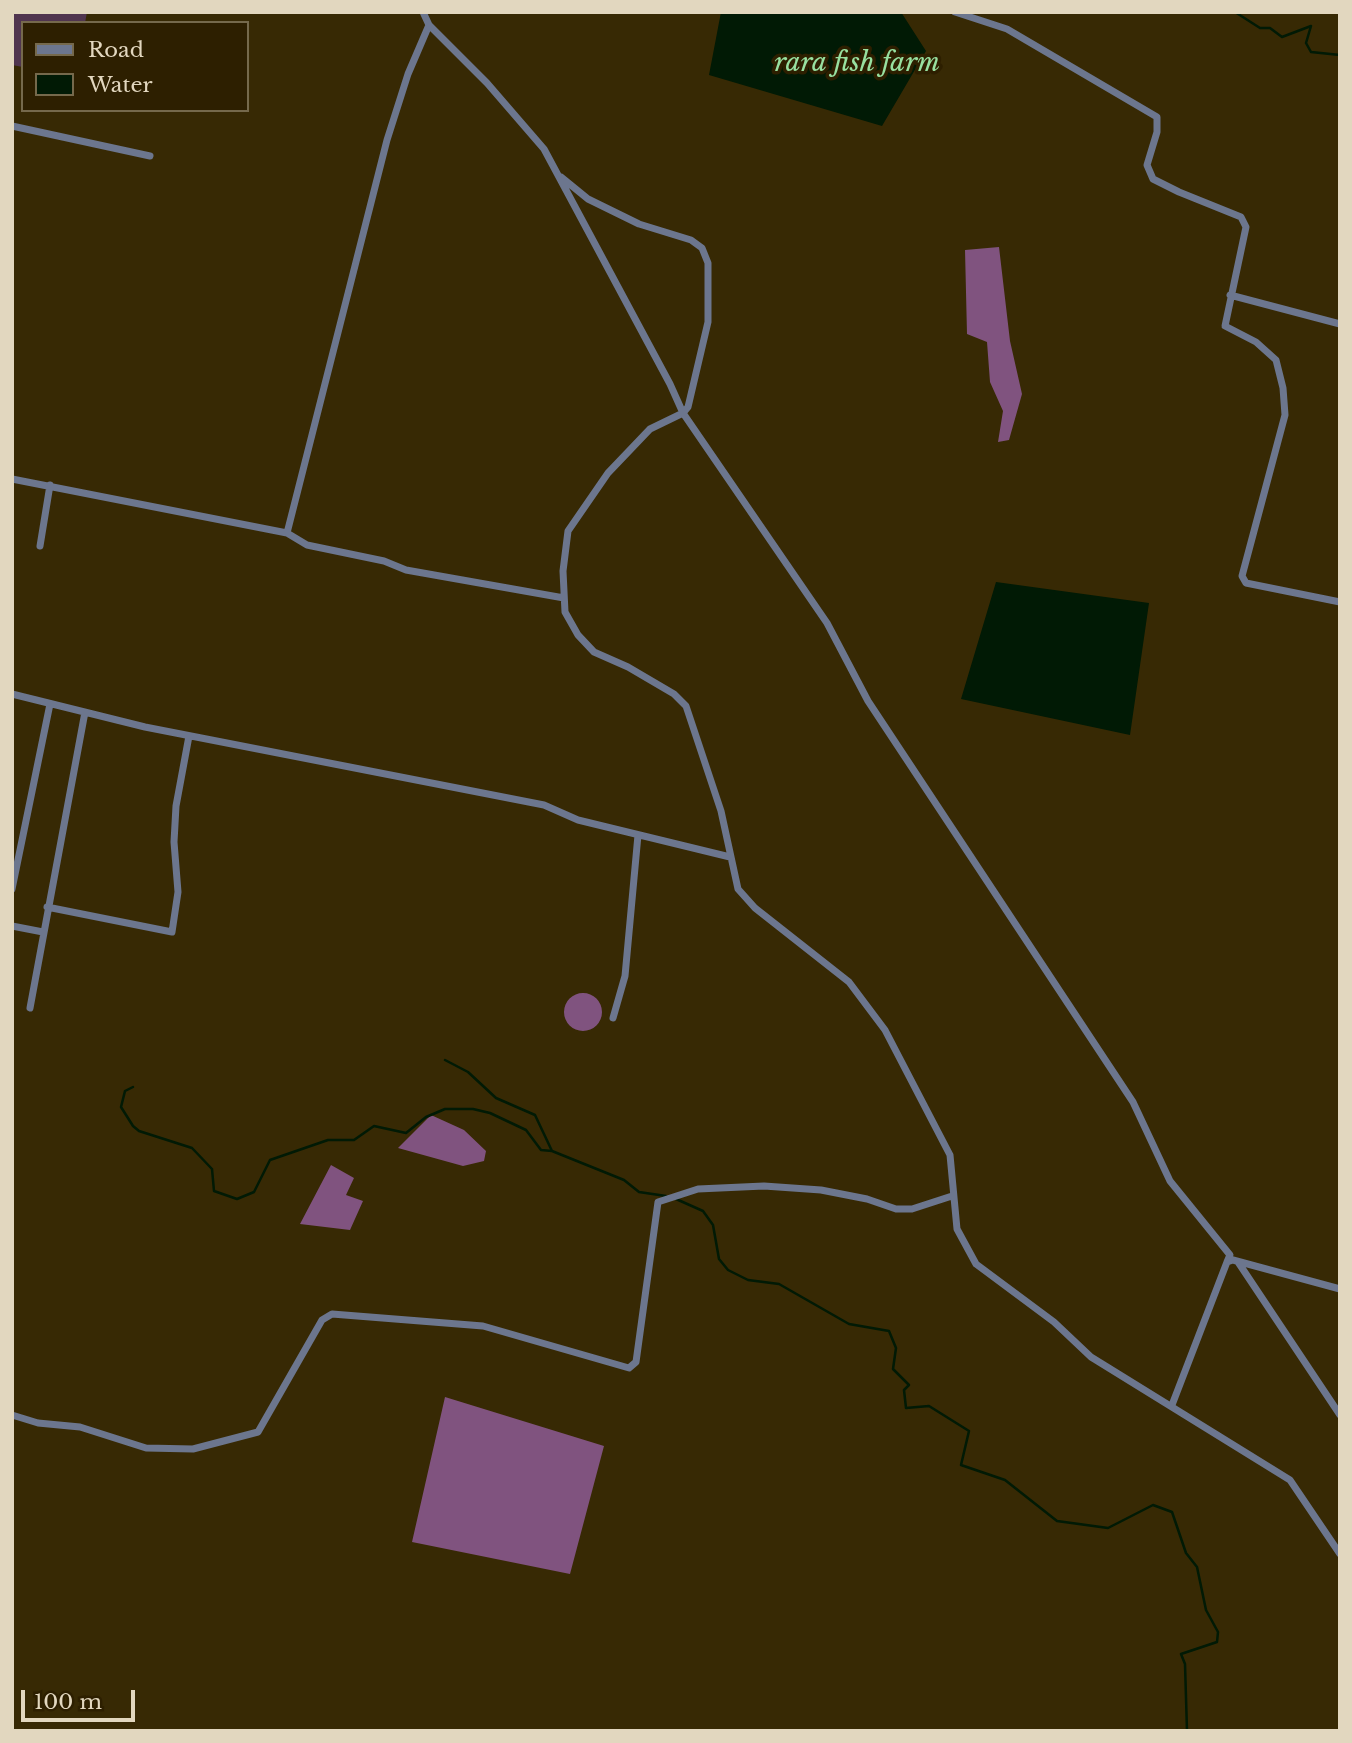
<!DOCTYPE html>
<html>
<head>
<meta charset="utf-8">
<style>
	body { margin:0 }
	#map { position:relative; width:1352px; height:1743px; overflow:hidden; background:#372904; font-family:"Libre Baskerville",serif }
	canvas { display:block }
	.frame { position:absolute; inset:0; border:14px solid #e2d7bf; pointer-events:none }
	.legend { position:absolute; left:21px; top:21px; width:228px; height:91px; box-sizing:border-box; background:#2d1f00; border:2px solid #75694c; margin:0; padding:9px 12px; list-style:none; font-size:21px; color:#e2d7bf }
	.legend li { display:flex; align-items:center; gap:14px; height:35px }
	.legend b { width:35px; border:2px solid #75694c }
	.scale { position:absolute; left:21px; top:1690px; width:114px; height:32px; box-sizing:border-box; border:4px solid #e2d7bf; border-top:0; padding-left:9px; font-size:21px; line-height:24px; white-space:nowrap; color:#e2d7bf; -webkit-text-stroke:5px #2d1f00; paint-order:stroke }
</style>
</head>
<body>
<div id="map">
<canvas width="1352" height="1743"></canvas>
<div class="frame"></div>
<ul class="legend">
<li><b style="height:9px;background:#6c768e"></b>Road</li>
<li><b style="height:19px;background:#011a05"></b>Water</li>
</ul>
<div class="scale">100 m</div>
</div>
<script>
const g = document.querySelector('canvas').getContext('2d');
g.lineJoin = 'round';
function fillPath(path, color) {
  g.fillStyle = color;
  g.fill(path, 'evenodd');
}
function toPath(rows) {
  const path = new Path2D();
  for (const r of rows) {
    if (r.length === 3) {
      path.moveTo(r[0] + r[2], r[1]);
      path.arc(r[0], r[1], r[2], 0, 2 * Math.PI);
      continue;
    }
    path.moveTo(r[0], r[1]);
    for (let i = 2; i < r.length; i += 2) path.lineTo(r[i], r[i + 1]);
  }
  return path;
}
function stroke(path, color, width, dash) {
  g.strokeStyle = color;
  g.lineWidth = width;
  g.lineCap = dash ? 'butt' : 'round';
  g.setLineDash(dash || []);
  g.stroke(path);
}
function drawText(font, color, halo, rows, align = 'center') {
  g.font = font + ' "Libre Baskerville",serif';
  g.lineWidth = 7;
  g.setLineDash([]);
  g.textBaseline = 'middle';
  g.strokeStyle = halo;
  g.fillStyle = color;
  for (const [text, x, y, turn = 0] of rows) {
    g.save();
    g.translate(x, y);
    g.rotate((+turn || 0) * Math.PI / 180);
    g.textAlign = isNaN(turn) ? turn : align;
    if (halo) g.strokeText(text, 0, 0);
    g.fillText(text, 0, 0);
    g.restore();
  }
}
const green = toPath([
	[12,12,87,12,85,23,23,23,23,67,12,65]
]);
const forest = toPath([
	[999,247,1010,341,1022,394,1009,440,998,442,1003,411,990,382,987,342,967,334,965,250],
	[583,1012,19],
	[431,1115,464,1130,486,1151,484,1161,463,1166,398,1148],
	[331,1165,354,1178,346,1195,363,1201,350,1230,300,1224],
	[445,1397,604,1446,570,1574,412,1542]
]);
const water = toPath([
	[721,12,901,12,926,51,882,126,709,75],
	[996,582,1149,603,1130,735,961,699]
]);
const stream = toPath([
	[1235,12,1260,28,1270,28,1282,37,1311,26,1306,43,1311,52,1340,55],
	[445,1060,468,1072,496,1098,535,1115,552,1151,624,1180,639,1192,666,1196],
	[133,1087,125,1091,121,1107,133,1126,139,1131,192,1148,212,1169,214,1191,237,1199,254,1192,270,1160,328,1140,354,1140,374,1126,406,1133,426,1117,445,1109,473,1109,490,1113,526,1130,541,1150,552,1151],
	[676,1199,703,1211,713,1225,719,1259,728,1270,748,1280,779,1284,849,1324,889,1331,896,1348,893,1369,909,1385,904,1390,906,1408,929,1406,969,1431,961,1465,1005,1480,1057,1521,1108,1528,1153,1505,1172,1512,1186,1553,1197,1567,1206,1610,1218,1632,1217,1642,1181,1654,1185,1664,1187,1731]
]);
const minor = toPath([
	[423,12,429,25,487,83,544,149,670,384,683,413,650,429,608,473,568,531,563,571,565,612,578,635,594,652,628,667,674,694,686,706,721,811,738,889,755,908,849,982,885,1030,950,1155,957,1229,976,1264,1054,1322,1091,1357,1290,1480,1340,1554],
	[955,12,1007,29,1157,117,1157,132,1147,165,1153,179,1179,192,1241,217,1246,227,1225,326,1256,342,1276,360,1283,388,1285,415,1242,576,1246,583,1340,602],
	[12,126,150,156],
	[561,177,588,199,639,224,691,240,702,248,708,263,708,322,688,407,683,413,827,623,868,701,1133,1102,1170,1181,1230,1255,1227,1262],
	[1230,295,1340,324],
	[12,479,287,533,307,545,384,561,406,570,564,598],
	[287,533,387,140,408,74,429,25],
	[40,546,50,485],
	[12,694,145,727,544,805,578,820,730,857],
	[12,889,50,704],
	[47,907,172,932,178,892,174,842,176,806,189,736],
	[12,926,43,932],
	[30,1008,85,712],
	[613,1018,625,976,638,835],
	[1238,1262,1340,1415],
	[1172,1405,1227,1262,1233,1260,1340,1289],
	[12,1415,38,1423,80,1427,146,1448,193,1449,258,1432,322,1320,332,1314,483,1326,629,1368,636,1362,658,1202,698,1189,764,1186,821,1190,867,1199,896,1209,912,1209,952,1196]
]);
const waterNames = [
	["rara fish farm",857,64]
];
fillPath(green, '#50354f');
fillPath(forest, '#80537f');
fillPath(water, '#011a05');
stroke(stream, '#011a05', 2.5);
stroke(minor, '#6c768e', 7);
drawText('italic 26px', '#98e1a0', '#2d1f00', waterNames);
</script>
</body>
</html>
